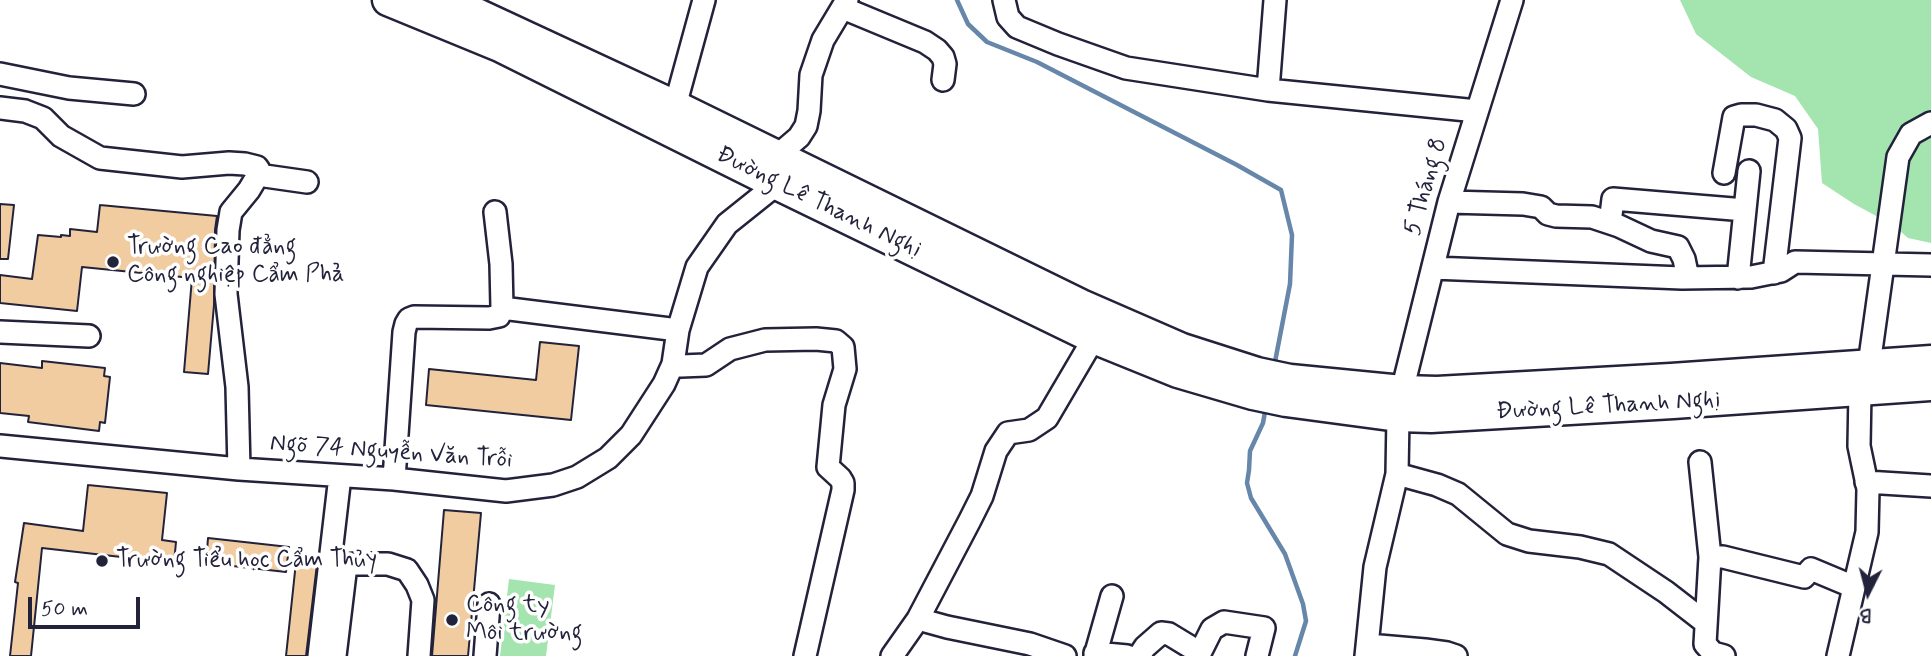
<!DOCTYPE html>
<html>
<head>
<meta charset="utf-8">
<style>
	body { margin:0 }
	#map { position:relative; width:1931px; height:656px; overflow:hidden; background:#fff; font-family:Mynerve,sans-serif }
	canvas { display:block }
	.north { position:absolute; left:1833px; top:558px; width:70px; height:70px; -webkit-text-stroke:5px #fff; paint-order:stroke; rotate:186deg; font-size:19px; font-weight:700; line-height:28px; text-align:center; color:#22223b }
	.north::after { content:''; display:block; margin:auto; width:24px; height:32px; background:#22223b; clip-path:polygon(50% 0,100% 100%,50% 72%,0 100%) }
	.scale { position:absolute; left:28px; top:597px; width:112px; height:32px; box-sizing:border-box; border:4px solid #22223b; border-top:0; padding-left:9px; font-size:21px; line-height:24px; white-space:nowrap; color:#22223b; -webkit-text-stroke:5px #fff; paint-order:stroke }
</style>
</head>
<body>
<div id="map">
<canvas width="1931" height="656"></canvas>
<div class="north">B</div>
<div class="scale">50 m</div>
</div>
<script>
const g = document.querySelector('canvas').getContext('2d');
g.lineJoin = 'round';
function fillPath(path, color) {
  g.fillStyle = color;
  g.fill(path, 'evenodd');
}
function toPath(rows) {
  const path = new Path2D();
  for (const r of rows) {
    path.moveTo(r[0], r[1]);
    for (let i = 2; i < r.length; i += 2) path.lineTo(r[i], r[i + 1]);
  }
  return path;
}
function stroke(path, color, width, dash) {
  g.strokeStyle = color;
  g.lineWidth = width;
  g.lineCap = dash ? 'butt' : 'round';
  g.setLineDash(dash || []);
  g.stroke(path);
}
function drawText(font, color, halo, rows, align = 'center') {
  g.font = font + ' Mynerve,sans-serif';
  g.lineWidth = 7;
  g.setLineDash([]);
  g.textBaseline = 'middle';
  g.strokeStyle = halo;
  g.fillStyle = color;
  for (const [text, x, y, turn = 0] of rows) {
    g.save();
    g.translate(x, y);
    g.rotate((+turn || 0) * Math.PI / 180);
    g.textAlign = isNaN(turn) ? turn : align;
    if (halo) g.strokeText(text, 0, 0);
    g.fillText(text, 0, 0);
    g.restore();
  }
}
const green = toPath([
	[1680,0,1931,0,1931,243,1908,238,1893,225,1854,204,1822,183,1818,129,1795,96,1751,77,1696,34],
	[509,579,555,585,546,656,500,656]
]);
const stream = toPath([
	[957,0,968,24,987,42,1037,62,1237,165,1281,190,1292,235,1290,284,1274,367],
	[1266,406,1263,423,1250,451,1249,470,1247,483,1251,498,1285,554,1303,604,1306,621,1295,656]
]);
const building = toPath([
	[0,204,14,205,8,259,0,259,0,204],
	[100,205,217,216,215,230,214,305,208,374,184,372,192,278,82,267,77,311,0,303,0,275,32,279,38,235,61,237,61,235,70,236,70,229,97,232,100,205],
	[540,342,579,346,571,420,426,405,429,369,536,380,540,342],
	[42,361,105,368,104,376,110,377,105,423,100,422,99,431,28,422,29,416,0,413,0,363,42,368,42,361],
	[88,485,167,493,162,540,176,542,174,563,42,548,31,656,10,656,18,583,15,582,24,523,83,531,88,485],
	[444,510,481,513,468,656,432,656,444,510],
	[208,538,289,547,286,572,206,563,208,538],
	[296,562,317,564,306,656,286,656,296,562]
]);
const minor = toPath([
	[1004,0,1008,17,1017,27,1058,44,1126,68,1268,90,1477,111],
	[843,8,925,42,937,50,943,57,945,64,943,80],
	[0,74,69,88,134,94],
	[1268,90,1275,0],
	[675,106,704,0],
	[0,108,25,111,43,118,61,136,100,158,182,167,229,163,245,164,257,167,259,170,258,175,249,190,231,212,228,230,226,294,237,387,239,469],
	[778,155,799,137,806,126,809,111,811,75,823,40,847,0],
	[1724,173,1734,117,1741,115,1756,115,1775,120,1786,129,1790,138,1774,273],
	[258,175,307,182],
	[1449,202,1523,204,1541,207,1548,214,1556,216,1592,217,1619,226,1651,241,1678,247,1684,259,1688,278],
	[1610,223,1613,199,1745,210],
	[1433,268,1682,278,1751,277,1781,271,1795,262,1931,265],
	[1738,278,1749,171],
	[502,308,678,330],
	[0,332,89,336],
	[673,364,681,366,706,365,730,349,765,340,816,339,836,341,843,347,845,369,834,405,828,467,840,478,843,483,843,490,805,656],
	[1869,365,1898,157,1911,134,1931,123],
	[1402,391,1449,202,1512,0],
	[0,446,239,469,394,479,506,491,553,485,577,477,608,458,631,435,664,384,673,364,678,330,697,267,727,224,777,184],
	[1700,462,1710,557,1705,644,1713,653,1724,656],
	[1397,474,1437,485,1458,494,1507,534,1529,541,1580,547,1609,554,1666,592,1706,623],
	[394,479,404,332,406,324,409,319,414,317,489,318,499,316,502,308,501,264,495,212],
	[1866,482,1931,486],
	[1710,557,1723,557,1804,577,1811,569,1854,587],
	[918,619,947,627,1030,644,1065,656],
	[1368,645,1425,650,1447,653,1456,656],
	[1095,653,1127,656],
	[319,656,340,476],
	[335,656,346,565,356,564,388,564,407,570,417,585,423,600,419,656],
	[485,656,489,604],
	[892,656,918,619,970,520,982,496,996,451,1008,433,1029,430,1047,418,1094,338],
	[1095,656,1112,596],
	[1139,656,1145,647,1161,633,1169,634,1197,651,1201,651,1212,629,1224,622,1264,628,1257,656],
	[1366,656,1375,567,1397,474,1398,416],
	[1838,656,1867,532,1868,489,1859,446,1860,391]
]);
const highway = toPath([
	[388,0,500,46,777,184,1094,338,1178,372,1253,394,1286,401,1398,416,1431,417,1673,403,1931,385],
	[441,0,479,15,675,106,1081,305,1182,349,1257,373,1290,380,1402,391,1437,392,1671,379,1931,361]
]);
const markers = [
	[113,262,7,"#22223b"],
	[102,561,7,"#22223b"],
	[452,620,7,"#22223b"]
];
const streetNames = [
	["5 Tháng 8",1427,187,-74],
	["Đường Lê Thanh Nghị",818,203,26],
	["Đường Lê Thanh Nghị",1608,407,-3],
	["Ngõ 74 Nguyễn Văn Trỗi",391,453,4]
];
const poiNames = [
	["Trường Cao đẳng",127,248],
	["Công nghiệp Cẩm Phả",127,276],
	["Trường Tiểu học Cẩm Thủy",116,561],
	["Công ty",466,606],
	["Môi trường",466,634]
];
fillPath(green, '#a4e5af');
stroke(stream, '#6687a9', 4.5);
fillPath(building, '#f0cca0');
stroke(building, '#22223b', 2);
stroke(minor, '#22223b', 26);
stroke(highway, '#22223b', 35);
stroke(minor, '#fff', 21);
stroke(highway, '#fff', 30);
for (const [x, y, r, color] of markers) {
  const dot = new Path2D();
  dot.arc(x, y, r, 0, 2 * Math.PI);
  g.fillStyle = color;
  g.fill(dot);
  stroke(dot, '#fff', 2.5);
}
drawText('24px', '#22223b', '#fff', streetNames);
drawText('24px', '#22223b', '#fff', poiNames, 'left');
</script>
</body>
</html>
